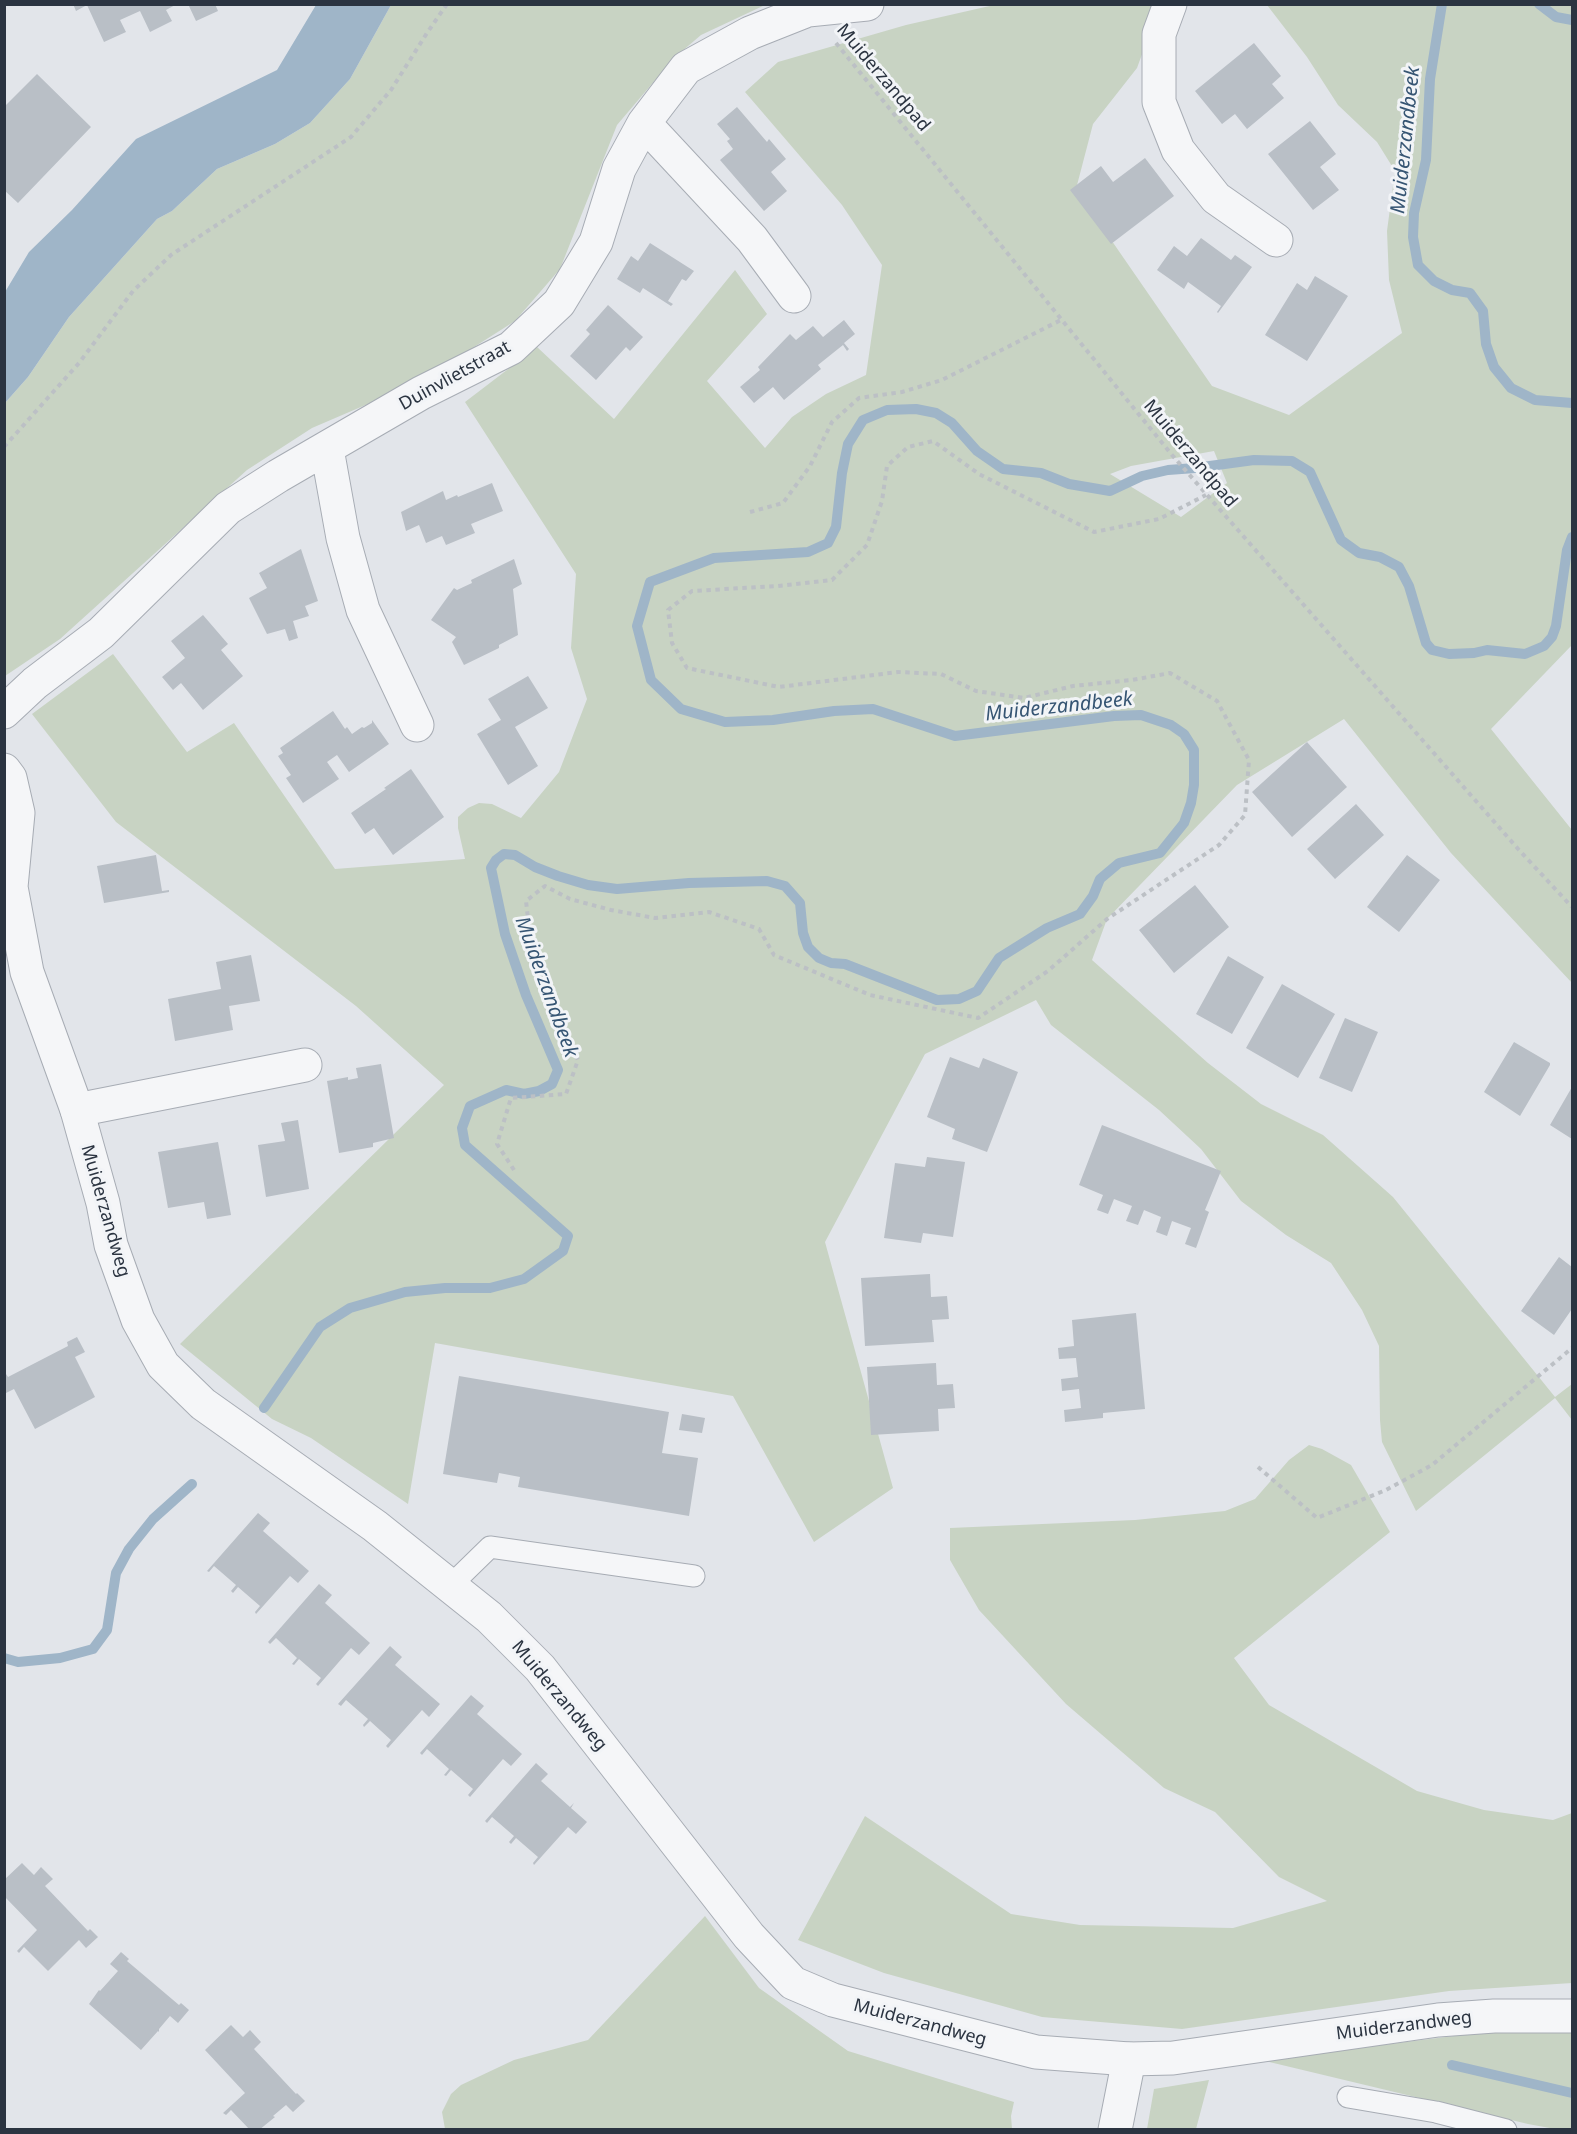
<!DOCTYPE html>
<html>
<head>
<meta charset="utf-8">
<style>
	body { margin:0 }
	#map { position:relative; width:1577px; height:2134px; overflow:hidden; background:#e2e5ea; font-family:"Noto Sans",sans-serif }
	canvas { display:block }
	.frame { position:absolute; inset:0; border:6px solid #2b3441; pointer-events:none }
</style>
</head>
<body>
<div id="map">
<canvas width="1577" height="2134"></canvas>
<div class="frame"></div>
</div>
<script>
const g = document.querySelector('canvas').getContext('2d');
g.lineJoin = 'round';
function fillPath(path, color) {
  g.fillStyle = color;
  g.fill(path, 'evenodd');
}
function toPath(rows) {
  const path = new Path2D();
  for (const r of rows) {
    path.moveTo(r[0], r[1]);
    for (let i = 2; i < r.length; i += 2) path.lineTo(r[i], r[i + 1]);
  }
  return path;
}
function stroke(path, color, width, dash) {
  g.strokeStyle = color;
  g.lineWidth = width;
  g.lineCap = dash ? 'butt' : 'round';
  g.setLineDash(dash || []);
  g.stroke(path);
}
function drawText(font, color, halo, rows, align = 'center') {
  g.font = font + ' "Noto Sans",sans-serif';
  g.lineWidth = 6;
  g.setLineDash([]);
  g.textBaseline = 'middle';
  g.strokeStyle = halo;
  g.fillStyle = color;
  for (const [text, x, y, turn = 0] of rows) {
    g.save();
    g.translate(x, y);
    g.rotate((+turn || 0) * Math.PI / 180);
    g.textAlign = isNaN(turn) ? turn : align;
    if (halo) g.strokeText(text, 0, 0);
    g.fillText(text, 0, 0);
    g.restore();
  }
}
const green = toPath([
	[391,5,765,5,701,35,674,58,617,125,560,269,515,321,419,382,312,428,247,470,60,639,5,676,5,403,28,377,69,317,157,219,172,211,217,169,275,144,310,123,350,79],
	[994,5,1160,5,1137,68,1093,124,1076,189,1212,386,1289,415,1402,333,1389,280,1387,231,1395,171,1377,142,1338,105,1307,57,1267,5,1572,5,1572,645,1491,729,1572,830,1572,983,1451,853,1344,719,1237,785,1107,919,1092,960,1208,1063,1261,1104,1323,1135,1393,1197,1555,1397,1572,1384,1572,1420,1555,1398,1416,1511,1382,1442,1380,1420,1379,1346,1362,1310,1331,1263,1286,1235,1241,1201,1201,1149,1159,1110,1051,1025,1036,1000,925,1054,825,1242,893,1488,814,1542,733,1396,435,1343,408,1504,311,1438,272,1419,180,1344,444,1085,356,1006,116,822,32,714,113,654,187,752,234,723,335,869,465,859,458,828,458,817,468,808,479,803,492,804,521,818,559,772,587,699,571,648,576,574,465,402,537,347,614,419,735,270,767,314,707,381,765,448,792,417,826,394,866,375,882,265,842,205,745,92,778,62,906,25],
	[1214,451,1227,483,1181,517,1110,474,1131,466],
	[1309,1445,1322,1449,1351,1465,1390,1532,1234,1658,1269,1705,1417,1791,1484,1810,1553,1820,1572,1813,1572,1983,1449,1991,1182,2029,1042,2017,884,1973,798,1940,865,1816,1011,1914,1080,1925,1233,1928,1327,1901,1279,1877,1215,1812,1164,1788,1066,1704,979,1610,950,1560,950,1528,1135,1520,1225,1511,1255,1499,1289,1460],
	[705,1916,759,1988,848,2051,1014,2102,1011,2116,1012,2129,445,2129,442,2112,451,2094,461,2085,514,2060,588,2040],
	[1572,2032,1572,2129,1555,2129,1528,2124,1261,2060,1478,2033],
	[1209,2080,1196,2129,1147,2129,1154,2089]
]);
const water = toPath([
	[316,5,391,5,350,79,310,123,275,144,217,169,172,211,157,219,69,317,28,377,5,403,5,292,29,252,72,210,136,139,277,70]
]);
const stream = toPath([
	[1442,4,1430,79,1426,160,1414,213,1413,237,1418,265,1434,281,1452,290,1470,293,1483,311,1486,344,1494,367,1511,388,1535,400,1572,403],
	[1539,4,1556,17,1572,20],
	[264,1408,320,1327,350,1308,405,1292,445,1288,490,1288,524,1279,563,1251,568,1236,465,1145,462,1128,470,1106,506,1090,524,1094,539,1091,552,1084,558,1070,526,995,505,934,491,868,496,860,504,854,515,855,535,867,558,876,588,885,617,889,689,883,767,881,785,886,800,903,803,933,808,947,819,958,831,963,845,964,937,1000,959,999,977,991,999,958,1047,928,1080,914,1093,896,1100,879,1119,863,1160,853,1184,823,1191,803,1194,785,1194,750,1184,734,1171,725,1141,715,1114,716,955,736,873,709,834,711,773,720,725,722,681,709,651,680,637,626,650,582,714,558,808,552,828,543,836,527,842,473,848,444,863,420,887,410,916,409,936,413,952,423,977,451,1003,469,1041,473,1069,484,1110,491,1142,476,1168,470,1195,468,1254,460,1292,461,1310,472,1341,540,1359,553,1380,557,1399,567,1409,586,1426,643,1432,650,1449,654,1474,653,1487,650,1525,654,1544,646,1552,637,1556,626,1567,550,1572,537],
	[4,1658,18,1662,60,1658,93,1649,107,1630,116,1573,129,1549,153,1519,192,1484],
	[1452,2065,1572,2093]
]);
const building = toPath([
	[73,4,177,4,166,10,172,21,150,32,140,11,120,20,126,32,104,42,87,5,76,11],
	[188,4,215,4,218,11,196,21],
	[1254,43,1281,76,1272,84,1284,98,1247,129,1235,114,1222,124,1195,91],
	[37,74,91,127,18,203,4,190,4,107],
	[737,107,767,142,769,139,786,159,771,172,787,191,764,211,720,160,733,149,727,141,730,139,717,124],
	[1310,121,1336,154,1320,167,1339,190,1313,210,1268,154],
	[1145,158,1174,196,1111,244,1070,190,1101,166,1113,182],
	[1201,238,1231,260,1235,255,1252,267,1218,313,1217,312,1221,306,1188,282,1184,289,1157,270,1174,246,1187,256],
	[650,243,694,271,686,281,682,279,668,301,673,304,671,306,643,288,640,293,617,279,631,256,638,261],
	[1315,276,1348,296,1307,361,1265,335,1297,283,1307,290],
	[608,305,643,337,630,351,626,347,596,380,570,356,590,334,586,330],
	[844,320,855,334,844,343,849,349,847,351,843,345,818,365,821,369,784,400,773,387,754,403,740,387,760,370,758,367,790,334,796,340,813,326,823,337],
	[492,483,503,511,471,524,475,533,446,545,442,536,426,543,419,525,406,531,401,512,443,491,446,500,457,495,458,497],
	[301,549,318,601,305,606,309,616,293,621,298,638,289,641,285,629,267,634,249,598,267,588,259,573],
	[514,559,522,584,513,589,518,635,499,645,499,648,464,665,452,642,456,637,431,620,454,588,457,590,472,583,471,580],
	[203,615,228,644,221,650,243,676,203,710,181,683,173,690,162,677,185,658,171,641],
	[528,676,548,708,515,727,538,766,508,785,477,734,501,720,488,699],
	[333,711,345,729,347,727,352,734,362,727,364,728,372,723,372,720,389,744,349,772,337,755,327,762,339,779,303,803,286,778,291,775,278,756,283,753,280,748],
	[1307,742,1347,787,1292,837,1252,792],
	[411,769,444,817,393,855,374,828,365,834,351,813,386,789,384,788],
	[1356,804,1384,835,1335,879,1307,849],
	[156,855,162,891,169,890,169,892,104,903,97,866],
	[1407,855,1440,880,1399,932,1367,907],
	[1195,885,1229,927,1174,973,1139,930],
	[251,955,260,1001,229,1006,233,1030,175,1041,168,999,221,989,216,962],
	[1228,956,1264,977,1232,1034,1196,1014],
	[1282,984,1335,1014,1298,1078,1246,1048],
	[1345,1018,1378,1032,1352,1092,1319,1078],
	[1514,1042,1550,1063,1550,1065,1520,1116,1484,1092],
	[950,1057,979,1068,983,1058,1018,1072,987,1152,952,1139,955,1129,927,1117],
	[381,1064,394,1138,373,1143,373,1147,339,1153,327,1081,348,1077,348,1080,358,1078,356,1068],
	[1572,1087,1572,1139,1550,1125],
	[298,1120,309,1189,266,1197,258,1145,285,1141,281,1123],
	[1102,1125,1221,1171,1205,1210,1209,1212,1196,1248,1185,1244,1191,1228,1172,1221,1167,1236,1156,1232,1161,1217,1144,1210,1138,1225,1126,1221,1132,1206,1114,1199,1108,1214,1097,1210,1103,1195,1079,1185],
	[218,1142,231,1215,207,1219,204,1202,168,1208,158,1152],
	[927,1157,965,1162,953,1237,923,1233,921,1243,884,1238,895,1163,925,1167],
	[1559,1257,1572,1267,1572,1309,1554,1335,1521,1311],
	[930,1274,931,1297,947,1296,948,1307,949,1319,932,1320,934,1342,865,1346,861,1278],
	[1136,1313,1145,1409,1103,1413,1103,1418,1065,1422,1064,1410,1081,1408,1079,1389,1062,1391,1061,1379,1078,1377,1076,1358,1059,1359,1058,1348,1074,1346,1072,1320],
	[77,1337,85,1352,75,1357,95,1397,35,1429,14,1389,4,1394,4,1375,6,1374,8,1377,68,1346,67,1342],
	[936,1363,937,1385,953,1384,955,1408,938,1409,939,1431,871,1435,867,1367],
	[459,1376,669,1412,662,1453,698,1458,689,1516,518,1487,520,1477,499,1473,497,1483,443,1474],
	[682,1414,705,1418,702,1433,679,1430],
	[258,1513,270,1523,263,1531,309,1571,298,1583,290,1576,256,1614,255,1612,260,1606,238,1587,233,1593,231,1591,236,1585,214,1566,209,1572,207,1571],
	[319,1584,332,1595,325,1603,370,1643,359,1655,351,1648,318,1686,316,1684,321,1678,299,1659,294,1665,292,1664,297,1658,276,1638,270,1644,268,1642],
	[390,1646,402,1657,395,1665,440,1704,429,1717,422,1710,388,1748,386,1746,391,1740,370,1721,364,1727,363,1725,368,1719,346,1700,341,1706,338,1704],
	[471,1695,484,1706,477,1714,522,1754,511,1766,503,1759,470,1797,468,1795,473,1789,451,1770,446,1776,444,1775,449,1769,427,1749,422,1755,420,1753],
	[536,1763,548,1774,541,1781,570,1807,574,1803,571,1808,587,1822,576,1834,568,1827,534,1865,533,1863,538,1857,516,1838,511,1844,509,1842,514,1836,492,1817,487,1823,485,1821],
	[22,1863,34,1875,41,1867,53,1879,45,1886,88,1931,90,1929,98,1937,86,1948,79,1940,48,1971,24,1947,19,1953,17,1951,37,1930,4,1896,4,1880],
	[121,1952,129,1959,127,1961,179,2005,181,2003,189,2010,178,2023,170,2016,159,2029,159,2032,158,2031,141,2050,89,2004,99,1990,100,1991,118,1971,110,1964],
	[231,2025,243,2037,250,2030,261,2042,254,2049,296,2094,297,2093,305,2101,293,2112,286,2105,273,2116,275,2117,259,2130,250,2130,231,2110,226,2115,223,2113,245,2093,205,2050]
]);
const path = toPath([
	[836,43,1172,455,1519,850,1572,907],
	[4,447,79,363,133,291,171,255,351,137,391,90,427,33,447,4],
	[750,512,783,503,810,466,832,422,859,398,902,392,942,380,1061,320],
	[514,1170,497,1144,511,1098,566,1094,578,1060,531,945,526,901,545,886,570,899,611,910,655,918,709,912,759,929,774,955,870,995,978,1018,1048,971,1107,919,1219,845,1245,815,1249,760,1217,701,1170,673,1132,680,1073,686,1024,698,976,691,941,674,898,672,779,687,687,668,672,643,668,610,692,591,778,586,832,580,867,545,882,501,887,466,908,447,933,441,979,474,1094,532,1159,519,1206,495],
	[1258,1467,1317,1518,1386,1490,1432,1465,1572,1348]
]);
const service = toPath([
	[450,1586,490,1547,694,1576],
	[1348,2097,1436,2112,1506,2130]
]);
const minor = toPath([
	[1170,4,1159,34,1159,102,1178,150,1216,198,1276,240],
	[644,123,752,239,794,296],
	[327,449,343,538,363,610,417,725],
	[4,712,35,683,101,633,228,508,278,476,421,393,511,348,559,303,596,242,619,169,644,123,686,68,750,33,808,10,867,4],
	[77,1110,305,1065],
	[1115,2130,1129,2059]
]);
const tertiary = toPath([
	[4,770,10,778,18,813,11,887,27,972,77,1110,103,1203,111,1245,138,1320,163,1365,203,1404,375,1526,489,1617,540,1668,749,1936,793,1983,833,2000,1036,2052,1129,2059,1173,2058,1438,2020,1494,2016,1572,2016]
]);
const streetNames = [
	["Muiderzandpad",883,78,50],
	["Duinvlietstraat",455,376,-29],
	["Muiderzandpad",1190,454,50],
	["Muiderzandweg",105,1211,74],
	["Muiderzandweg",559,1696,50],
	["Muiderzandweg",920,2023,15],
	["Muiderzandweg",1404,2026,-7]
];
const waterNames = [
	["Muiderzandbeek",1406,140,-84],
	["Muiderzandbeek",1059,707,-6],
	["Muiderzandbeek",546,987,70]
];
fillPath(green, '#c8d3c3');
fillPath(water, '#9fb5c8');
stroke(stream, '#9fb5c8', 10);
fillPath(building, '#b9bfc6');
stroke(service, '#a7acb4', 23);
stroke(minor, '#a7acb4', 35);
stroke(tertiary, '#a7acb4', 35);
stroke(path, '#bcc0c5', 4, [4.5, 4.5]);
stroke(service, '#f5f6f8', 21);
stroke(minor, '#f5f6f8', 33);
stroke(tertiary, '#f5f6f8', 33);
drawText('18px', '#2b3441', '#f2f4f7', streetNames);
drawText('italic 20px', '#365573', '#f2f4f7', waterNames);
</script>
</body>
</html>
